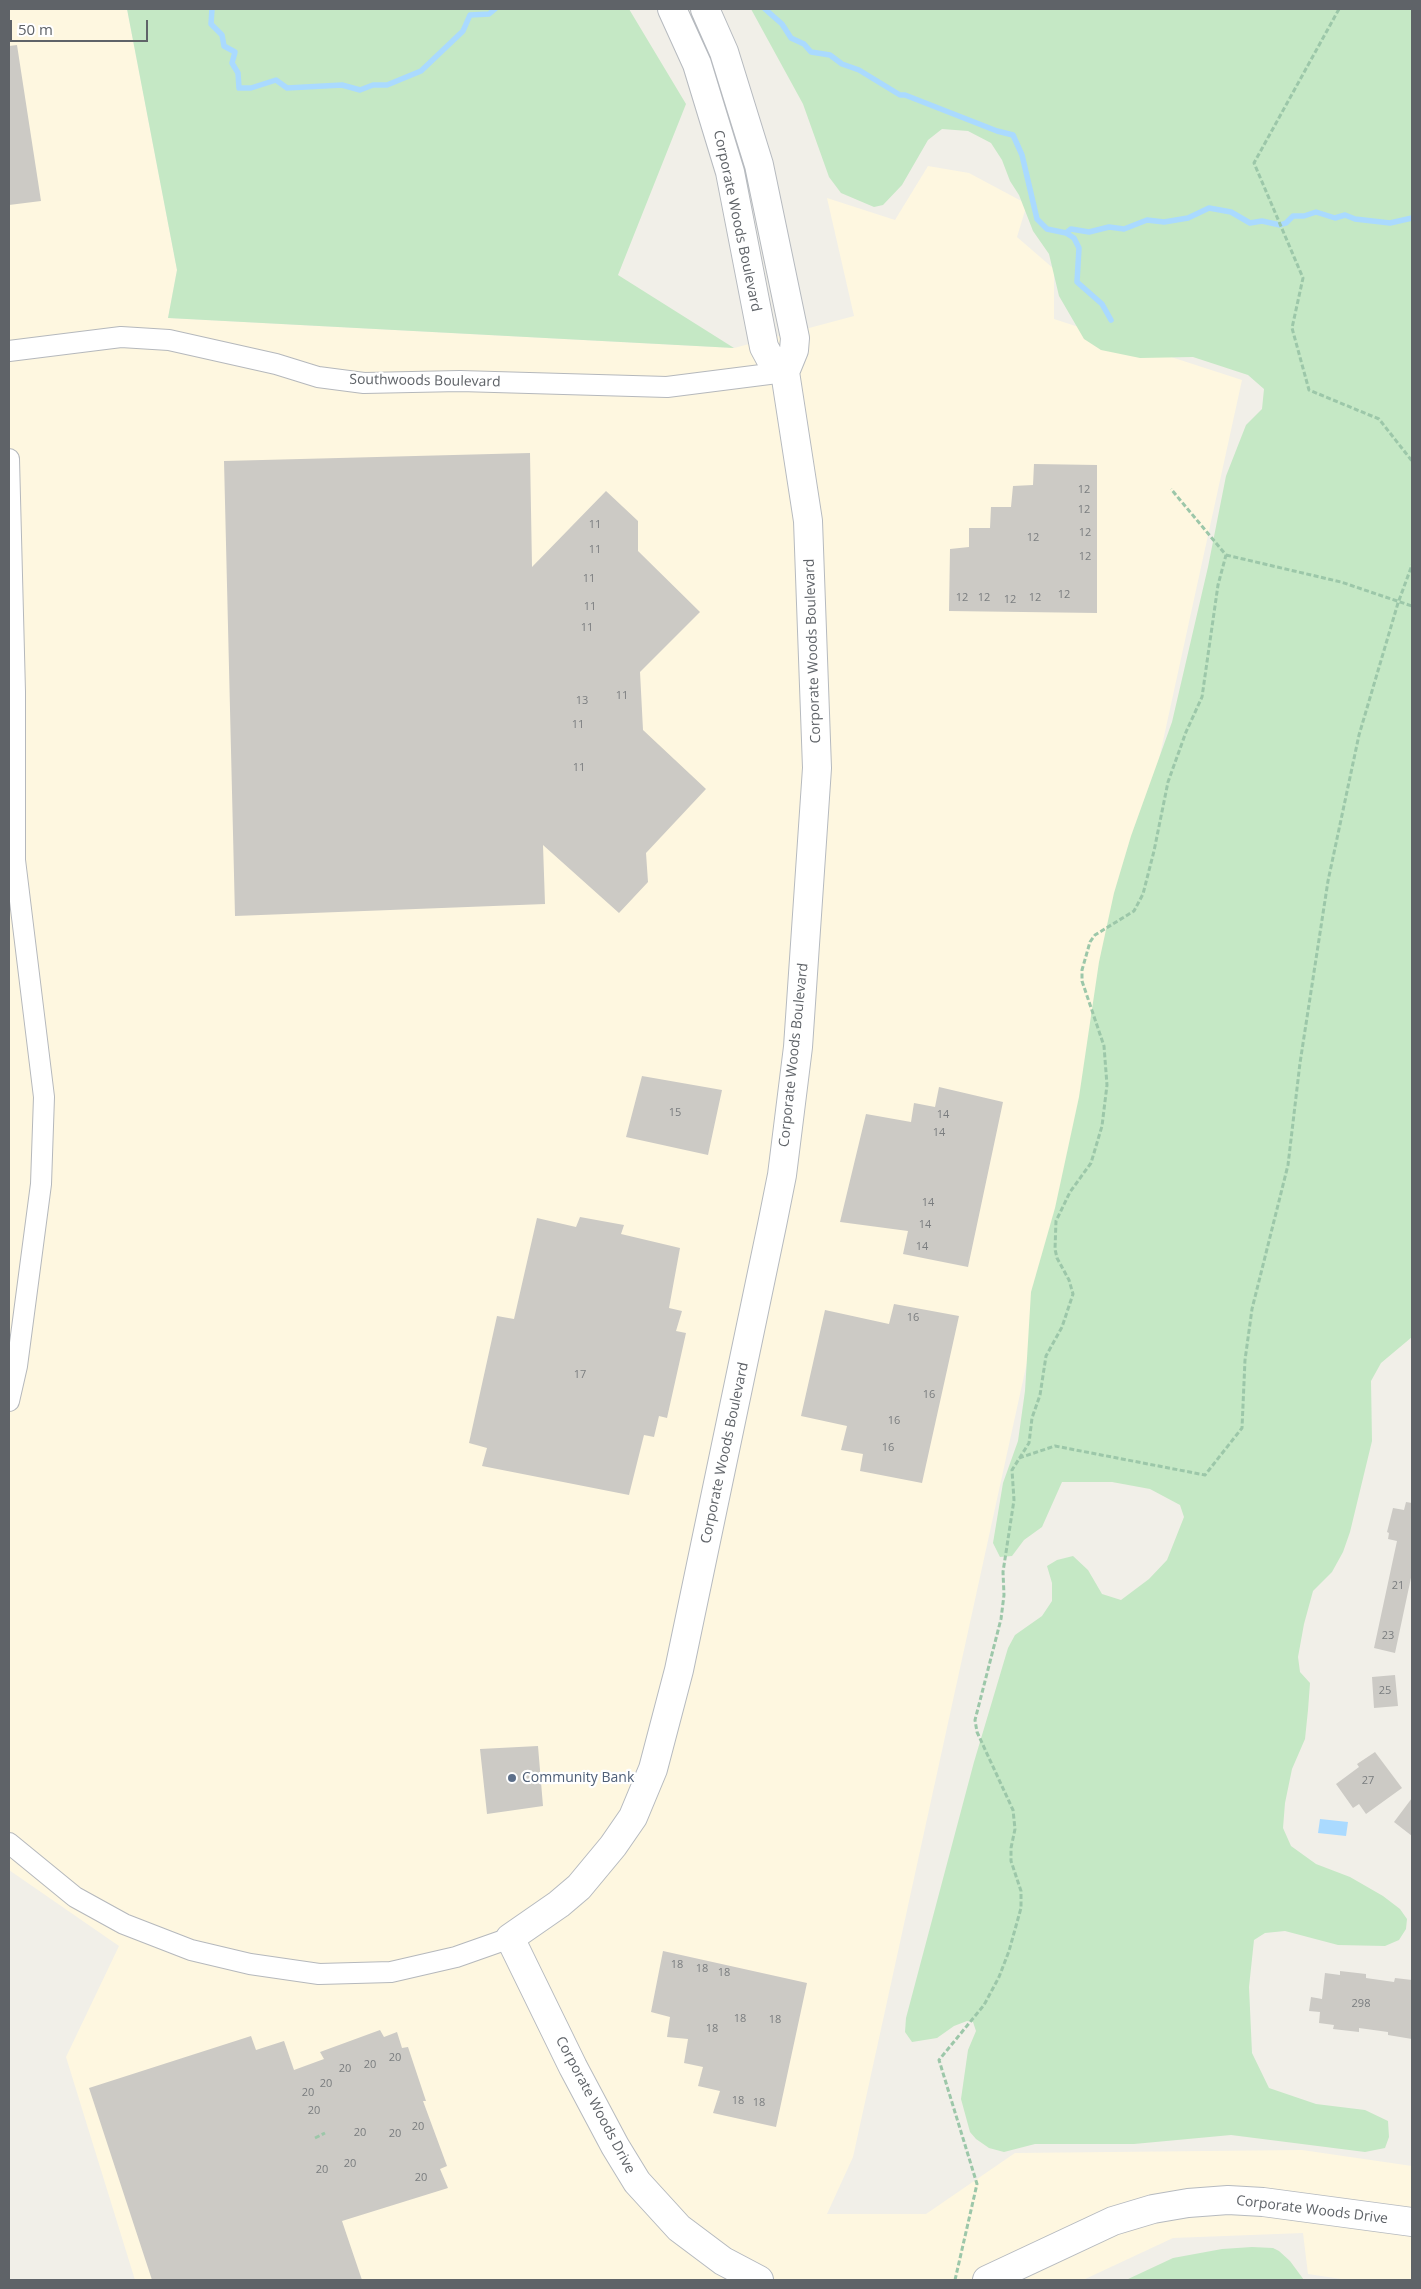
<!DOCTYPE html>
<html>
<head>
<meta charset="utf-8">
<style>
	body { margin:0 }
	#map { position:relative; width:1421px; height:2289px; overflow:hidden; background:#f1efe8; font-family:"Open Sans",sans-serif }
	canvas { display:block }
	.frame { position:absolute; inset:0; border:10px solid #5f6368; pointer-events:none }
	.scale { position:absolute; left:10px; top:20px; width:138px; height:22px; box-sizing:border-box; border:2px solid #5f6368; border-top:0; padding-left:6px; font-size:15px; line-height:18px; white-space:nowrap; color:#5f6368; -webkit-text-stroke:4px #fff; paint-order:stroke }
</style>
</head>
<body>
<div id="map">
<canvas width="1421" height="2289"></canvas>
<div class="frame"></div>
<div class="scale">50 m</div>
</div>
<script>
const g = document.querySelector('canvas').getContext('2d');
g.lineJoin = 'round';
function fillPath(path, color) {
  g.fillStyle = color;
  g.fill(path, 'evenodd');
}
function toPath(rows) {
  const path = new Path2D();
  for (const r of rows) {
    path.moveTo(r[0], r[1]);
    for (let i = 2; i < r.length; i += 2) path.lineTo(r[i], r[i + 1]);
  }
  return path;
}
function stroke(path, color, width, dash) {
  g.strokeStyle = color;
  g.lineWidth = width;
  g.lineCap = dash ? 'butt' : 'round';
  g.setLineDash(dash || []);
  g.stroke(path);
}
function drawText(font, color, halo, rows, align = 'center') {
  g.font = font + ' "Open Sans",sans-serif';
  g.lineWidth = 4.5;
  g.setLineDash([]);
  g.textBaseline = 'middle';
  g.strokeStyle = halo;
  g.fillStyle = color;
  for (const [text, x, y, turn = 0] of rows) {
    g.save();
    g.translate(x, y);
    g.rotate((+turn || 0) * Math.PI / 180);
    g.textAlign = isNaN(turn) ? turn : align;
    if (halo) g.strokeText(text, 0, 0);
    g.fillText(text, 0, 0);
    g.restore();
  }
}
const commercial = toPath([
	[9,9,127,9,177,270,168,318,734,348,854,316,827,198,895,220,928,166,969,173,1027,204,1017,237,1054,269,1054,319,1242,380,853,2157,827,2214,926,2214,1015,2153,1302,2150,1412,2166,1412,2280,1348,2280,1308,2274,1303,2233,1173,2238,1083,2280,135,2280,66,2057,119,1946,9,1870]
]);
const green = toPath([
	[127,9,629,9,686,104,618,275,734,348,168,318,177,270],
	[751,9,1412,9,1412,1337,1381,1363,1371,1381,1372,1441,1350,1532,1343,1552,1332,1572,1313,1591,1304,1624,1298,1657,1300,1672,1310,1683,1308,1710,1305,1739,1292,1769,1285,1803,1283,1828,1291,1846,1316,1864,1350,1877,1383,1896,1400,1909,1407,1919,1406,1929,1399,1940,1385,1946,1338,1945,1285,1931,1265,1933,1254,1940,1249,1987,1252,2053,1269,2088,1316,2104,1365,2110,1388,2121,1389,2137,1385,2148,1365,2152,1231,2135,1134,2144,1035,2144,1004,2152,989,2148,976,2139,970,2132,961,2099,968,2050,976,2031,973,2022,967,2021,954,2026,937,2038,912,2042,905,2032,906,2018,974,1762,1008,1648,1015,1635,1042,1616,1052,1601,1052,1583,1047,1566,1057,1560,1073,1556,1088,1570,1102,1594,1121,1600,1149,1579,1167,1560,1184,1517,1180,1505,1150,1489,1112,1482,1062,1482,1042,1527,1024,1540,1012,1556,1000,1557,993,1543,1003,1483,1018,1441,1025,1391,1031,1292,1055,1208,1079,1097,1099,962,1114,893,1131,836,1172,722,1208,567,1226,476,1246,425,1262,409,1264,389,1248,375,1193,357,1140,358,1101,350,1084,339,1059,296,1049,254,1033,231,1019,195,1010,181,1002,160,991,143,968,131,942,129,928,140,902,185,883,205,874,207,841,193,829,177,803,104],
	[1252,2247,1273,2248,1279,2251,1290,2261,1304,2280,1126,2280,1173,2258,1222,2249]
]);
const water = toPath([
	[1320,1819,1348,1822,1346,1836,1318,1833]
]);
const stream = toPath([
	[212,9,211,24,222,35,224,46,235,52,232,63,238,73,239,88,251,88,276,80,287,88,342,85,360,90,373,85,387,85,421,71,463,31,470,15,489,14,495,9],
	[765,9,782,24,791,38,804,44,811,52,830,55,842,64,859,70,900,95,905,95,997,131,1013,135,1022,155,1037,219,1047,229,1066,233,1074,238,1079,248,1077,282,1102,304,1111,320],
	[1066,233,1071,229,1089,232,1109,227,1124,229,1147,220,1164,222,1188,218,1209,208,1231,212,1250,223,1262,221,1280,225,1286,223,1293,216,1304,216,1316,212,1335,218,1345,215,1355,219,1390,223,1412,218]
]);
const building = toPath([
	[17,45,41,201,9,205,9,46],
	[530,453,532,567,606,491,638,521,638,551,700,612,640,672,643,730,706,789,646,853,648,882,619,913,543,845,545,904,235,916,224,461],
	[1034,464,1097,465,1097,613,949,611,950,549,969,547,969,528,990,528,991,507,1011,507,1013,486,1033,485],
	[642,1076,722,1090,708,1155,626,1137],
	[939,1087,1003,1102,968,1267,903,1254,908,1231,840,1222,866,1114,911,1122,914,1103,935,1107],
	[580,1217,624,1225,621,1234,680,1248,669,1308,682,1311,676,1331,686,1333,667,1418,659,1416,654,1437,644,1435,629,1495,482,1466,487,1448,469,1443,497,1316,514,1319,537,1218,576,1227],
	[894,1304,959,1316,922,1483,860,1471,863,1454,841,1450,847,1426,801,1416,825,1310,889,1324],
	[1406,1502,1412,1503,1412,1573,1395,1653,1374,1648,1397,1541,1388,1539,1389,1533,1387,1532,1393,1508,1404,1510],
	[1395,1675,1398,1706,1374,1708,1372,1677],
	[538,1746,543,1806,487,1814,480,1749],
	[1375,1752,1402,1788,1366,1814,1359,1804,1353,1808,1336,1784,1359,1767,1357,1764],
	[1412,1798,1412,1836,1394,1822],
	[663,1951,807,1983,776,2127,713,2113,720,2091,698,2086,703,2067,684,2063,688,2039,667,2037,670,2017,651,2012],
	[1340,1971,1366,1974,1366,1978,1394,1982,1395,1978,1412,1980,1412,2039,1388,2035,1388,2032,1359,2028,1359,2032,1333,2029,1334,2025,1319,2023,1320,2012,1309,2011,1311,1997,1322,1999,1325,1973,1340,1975],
	[380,2030,384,2037,397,2032,402,2048,408,2047,426,2101,423,2101,447,2166,440,2169,448,2188,342,2221,362,2280,152,2280,89,2088,251,2036,256,2050,284,2041,294,2070,324,2059,320,2052]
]);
const path = toPath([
	[1339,9,1254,163,1303,278,1292,328,1309,390,1379,419,1412,461],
	[1226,555,1341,582,1412,606],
	[1019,1458,1055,1446,1205,1475,1242,1428,1245,1360,1252,1309,1288,1165,1300,1063,1328,881,1359,735,1398,603,1412,565],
	[315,2138,325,2133],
	[955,2280,977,2184,939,2060,984,2005,999,1977,1009,1951,1021,1908,1021,1891,1011,1861,1011,1848,1015,1829,1013,1810,977,1732,975,1720,1001,1619,1004,1595,1003,1572,1014,1500,1012,1470,1029,1443,1032,1418,1040,1395,1046,1356,1062,1327,1073,1294,1069,1280,1057,1258,1055,1249,1056,1221,1070,1192,1091,1163,1102,1126,1107,1085,1104,1046,1082,981,1082,970,1090,942,1095,935,1134,911,1143,894,1154,851,1168,782,1186,732,1202,697,1218,585,1226,555,1171,489]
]);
const street = toPath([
	[9,351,121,337,169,340,276,364,318,377,364,383,460,381,667,387,785,372],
	[9,459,15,692,15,860,44,1097,41,1184,17,1366,9,1401],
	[9,1843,75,1897,124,1924,191,1950,250,1964,319,1974,391,1972,456,1957,510,1938]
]);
const secondary = toPath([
	[672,9,697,64,730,172,764,347,771,360,785,372],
	[705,9,724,52,759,165,795,338,794,350,785,372,808,521,817,768,798,1047,782,1175,772,1225,679,1670,653,1769,633,1817,613,1846,579,1887,559,1904,510,1938,573,2067,615,2146,637,2182,679,2228,723,2261,759,2280],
	[987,2280,1113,2221,1153,2209,1188,2203,1228,2200,1263,2202,1412,2222]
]);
const markers = [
	[512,1778,5,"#5c6f8a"]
];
const numberNames = [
	["12",1084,490],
	["12",1084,510],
	["11",595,525],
	["12",1085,533],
	["12",1033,538],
	["11",595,550],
	["12",1085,557],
	["11",589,579],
	["12",1064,595],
	["12",962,598],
	["12",984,598],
	["12",1035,598],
	["12",1010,600],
	["11",590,607],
	["11",587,628],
	["11",622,696],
	["13",582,701],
	["11",578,725],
	["11",579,768],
	["15",675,1113],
	["14",943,1115],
	["14",939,1133],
	["14",928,1203],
	["14",925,1225],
	["14",922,1247],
	["16",913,1318],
	["17",580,1375],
	["16",929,1395],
	["16",894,1421],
	["16",888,1448],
	["21",1398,1586],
	["23",1388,1636],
	["25",1385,1691],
	["27",1368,1781],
	["18",677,1965],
	["18",702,1969],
	["18",724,1973],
	["298",1361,2004],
	["18",740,2019],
	["18",775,2020],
	["18",712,2029],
	["20",395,2058],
	["20",370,2065],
	["20",345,2069],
	["20",326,2084],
	["20",308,2093],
	["18",738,2101],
	["18",759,2103],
	["20",314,2111],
	["20",418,2127],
	["20",360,2133],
	["20",395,2134],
	["20",350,2164],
	["20",322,2170],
	["20",421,2178]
];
const streetNames = [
	["Corporate Woods Boulevard",737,221,78],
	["Southwoods Boulevard",425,381,1],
	["Corporate Woods Boulevard",813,651,-92],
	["Corporate Woods Boulevard",794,1055,-84],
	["Corporate Woods Boulevard",725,1453,-78],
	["Corporate Woods Drive",595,2105,62],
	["Corporate Woods Drive",1312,2210,7]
];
const serviceNames = [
	["Community Bank",522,1778]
];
fillPath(commercial, '#fef7e0');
fillPath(green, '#c5e8c5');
fillPath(water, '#aadaff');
stroke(stream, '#aadaff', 5.5);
fillPath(building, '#cccac5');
stroke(street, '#b5b8bc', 22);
stroke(secondary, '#b6babf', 30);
stroke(path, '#9cc7a9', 3, [5, 2.5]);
stroke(street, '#fff', 20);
stroke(secondary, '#fff', 28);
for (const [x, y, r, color] of markers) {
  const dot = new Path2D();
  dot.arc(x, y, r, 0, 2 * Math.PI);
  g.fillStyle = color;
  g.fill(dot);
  stroke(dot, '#fff', 2);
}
drawText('11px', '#7a7d7f', null, numberNames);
drawText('14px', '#5f6368', '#fff', streetNames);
drawText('14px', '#4e5e75', '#fff', serviceNames, 'left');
</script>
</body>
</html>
